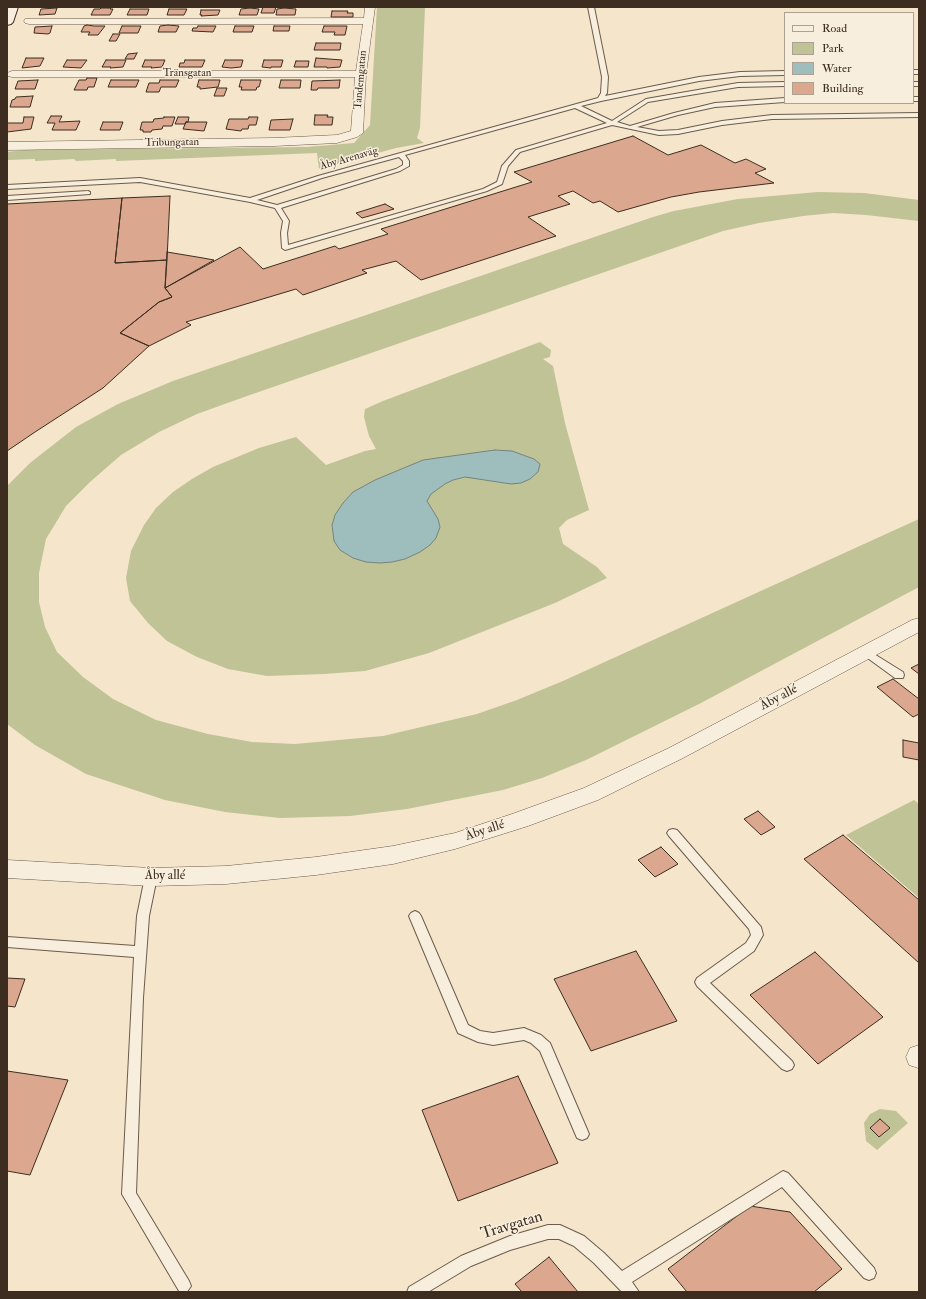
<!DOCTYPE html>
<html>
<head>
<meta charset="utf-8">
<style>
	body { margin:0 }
	#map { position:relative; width:926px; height:1299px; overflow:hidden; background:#f5e5cb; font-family:"IM FELL Double Pica",serif }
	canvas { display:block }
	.frame { position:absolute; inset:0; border:8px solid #3d2d20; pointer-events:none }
	.legend { position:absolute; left:784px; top:12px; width:130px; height:92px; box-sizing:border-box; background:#f8eedd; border:1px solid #ada191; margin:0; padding:5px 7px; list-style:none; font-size:12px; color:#3d2d20 }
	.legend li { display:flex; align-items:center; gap:8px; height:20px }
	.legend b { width:20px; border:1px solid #ada191 }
</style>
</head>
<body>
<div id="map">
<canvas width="926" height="1299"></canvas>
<div class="frame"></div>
<ul class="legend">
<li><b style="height:5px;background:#f8eedd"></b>Road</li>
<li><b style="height:11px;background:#bfc395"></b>Park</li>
<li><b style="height:11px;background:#9dbebd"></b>Water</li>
<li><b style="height:11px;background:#dba78e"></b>Building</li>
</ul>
</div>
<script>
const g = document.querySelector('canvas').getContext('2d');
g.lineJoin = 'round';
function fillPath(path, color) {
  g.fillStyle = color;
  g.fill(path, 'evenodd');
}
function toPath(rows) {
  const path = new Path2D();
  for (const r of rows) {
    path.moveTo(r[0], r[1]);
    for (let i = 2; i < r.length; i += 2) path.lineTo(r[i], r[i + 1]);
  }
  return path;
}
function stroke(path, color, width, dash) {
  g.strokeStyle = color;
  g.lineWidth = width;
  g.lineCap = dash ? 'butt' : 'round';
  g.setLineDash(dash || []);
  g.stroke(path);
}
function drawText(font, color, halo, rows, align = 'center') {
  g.font = font + ' "IM FELL Double Pica",serif';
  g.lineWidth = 3;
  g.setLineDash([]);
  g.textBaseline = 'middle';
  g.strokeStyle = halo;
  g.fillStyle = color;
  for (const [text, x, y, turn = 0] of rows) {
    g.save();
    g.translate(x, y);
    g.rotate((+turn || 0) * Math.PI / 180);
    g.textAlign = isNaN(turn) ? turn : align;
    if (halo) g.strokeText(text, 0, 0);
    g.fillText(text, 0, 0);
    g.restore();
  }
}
const green = toPath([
	[377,7,425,7,420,128,417,138,424,143,396,148,319,169,317,153,116,161,116,159,76,161,74,159,35,161,35,159,7,160,7,152,23,150,307,147,354,143,370,125],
	[818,192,864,193,919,200,919,221,866,215,833,213,803,216,759,223,723,231,247,396,197,414,159,432,121,455,90,482,66,506,46,539,39,573,39,602,45,627,57,652,83,677,113,699,156,720,208,734,252,742,295,744,383,736,477,714,517,700,563,681,919,519,919,587,699,704,586,760,542,778,503,790,407,809,350,816,280,818,225,812,165,800,86,774,35,745,7,724,7,486,30,463,76,427,118,404,173,381,653,217,674,211,738,199],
	[540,342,551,350,550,357,543,359,553,366,565,423,589,510,567,520,559,528,563,544,597,567,607,578,555,603,429,653,365,671,324,674,267,676,228,669,197,657,167,641,148,623,130,601,126,578,131,551,144,525,156,508,173,492,192,479,213,467,259,448,296,437,326,465,365,451,376,449,369,436,364,417,365,409,383,401],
	[914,800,919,804,919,898,846,835],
	[880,1109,896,1111,908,1123,877,1150,866,1141,864,1123,870,1114],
	[880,1119,889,1128,879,1137,870,1128]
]);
const water = toPath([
	[495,450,512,451,534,459,540,464,538,472,530,479,521,483,511,484,465,477,453,480,445,484,431,494,427,501,438,519,440,527,436,538,430,545,420,552,405,559,392,562,380,563,366,562,353,558,340,550,334,541,332,525,335,515,343,503,353,492,375,480,423,460,495,450]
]);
const building = toPath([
	[263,7,276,7,274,13,261,13,263,7],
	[57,8,55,14,39,15,41,9,57,8],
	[101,8,111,8,110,9,113,9,110,15,91,15,94,9,100,9,101,8],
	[250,8,259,9,257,15,239,15,241,9,250,8],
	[284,8,296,9,295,15,276,15,277,9,284,8],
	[130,9,149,9,147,15,127,15,130,9],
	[169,9,187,9,184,15,167,15,169,9],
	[201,10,220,10,218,15,201,16,202,15,200,15,201,10],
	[332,11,348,11,347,13,353,13,353,17,331,17,332,11],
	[87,25,94,26,105,26,98,35,88,35,90,32,81,32,84,26,87,25],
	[168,25,179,26,176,32,158,32,160,26,168,25],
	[52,26,50,33,48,34,34,33,35,27,52,26],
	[122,26,141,26,138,33,119,33,122,26],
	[198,26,216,26,213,32,192,31,193,28,197,28,198,26],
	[235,26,254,26,252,32,233,32,235,26],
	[274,26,290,26,289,31,273,31,274,26],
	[324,26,347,26,345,35,334,35,335,32,322,32,324,26],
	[113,34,120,34,116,41,109,41,113,34],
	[316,43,341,43,340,50,314,50,316,43],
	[137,53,134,59,125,59,128,54,137,53],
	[26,58,44,58,40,66,22,68,26,58],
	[316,58,342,60,340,67,327,68,327,67,314,67,316,58],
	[67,60,87,60,81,68,63,67,67,60],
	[106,60,126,60,123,67,110,68,111,67,102,67,106,60],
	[145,60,165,60,162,67,151,68,152,67,142,67,145,60],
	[185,60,205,60,202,67,179,67,180,63,184,63,185,60],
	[225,60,243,60,241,67,231,68,222,67,225,60],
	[264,60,283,60,281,67,271,67,271,68,262,67,264,60],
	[296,61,309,61,308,67,294,67,296,61],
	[87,78,97,78,94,87,88,87,87,90,74,90,79,80,86,80,87,78],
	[38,80,35,89,15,89,18,81,38,80],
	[111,80,139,80,136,87,108,87,111,80],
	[160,80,179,80,176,87,161,87,159,92,146,92,149,83,159,83,160,80],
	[199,80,220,80,218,87,200,89,200,87,197,87,199,80],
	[241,80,261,80,259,87,257,87,256,90,241,90,242,87,239,87,241,80],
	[281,80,301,80,300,88,279,88,281,80],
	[340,80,339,88,318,88,317,90,311,90,312,81,340,80],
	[217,88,227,88,224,96,214,96,217,88],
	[33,96,30,107,10,107,12,100,15,99,16,97,33,96],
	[315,115,328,115,327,117,333,117,332,125,314,125,315,115],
	[51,116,62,116,59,122,80,121,76,130,52,130,55,123,47,123,51,116],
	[24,117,34,117,31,129,7,132,7,123,23,123,24,117],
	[164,117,175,117,172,126,163,126,162,129,152,130,151,132,143,132,143,130,140,130,142,122,153,122,154,119,164,118,164,117],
	[178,117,189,117,188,122,186,122,185,124,175,124,178,117],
	[249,117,258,117,256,125,249,125,248,129,242,129,241,131,226,129,229,119,248,119,249,117],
	[293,119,290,130,269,130,271,120,293,119],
	[103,122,123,122,120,130,100,130,103,122],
	[186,122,207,122,204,131,183,129,186,122],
	[633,136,668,155,701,145,735,163,746,159,766,169,755,173,774,183,699,192,671,197,618,212,600,201,593,203,573,191,558,196,570,204,528,217,556,236,421,280,396,261,362,270,367,273,303,295,296,289,186,322,191,325,149,346,120,333,159,302,172,297,165,288,240,247,263,269,335,246,339,249,388,234,381,229,532,182,514,172,633,136],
	[170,196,167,260,115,263,122,198,170,196],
	[122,198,115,263,167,260,165,288,172,297,159,302,120,333,149,346,103,388,35,432,7,451,7,204,122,198],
	[385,204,394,209,362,218,356,213,385,204],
	[167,252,203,258,214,260,165,288,167,252],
	[919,664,919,674,911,668,919,664],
	[893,679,919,699,919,714,913,717,877,687,893,679],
	[903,740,919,743,919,760,903,757,903,740],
	[758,811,775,827,761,835,744,819,758,811],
	[843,835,919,900,919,963,804,859,843,835],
	[661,847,678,864,655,877,638,860,661,847],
	[636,951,677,1021,591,1051,554,979,636,951],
	[815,952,883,1017,818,1064,750,995,815,952],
	[7,978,25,979,15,1007,7,1006,7,978],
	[7,1071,68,1080,30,1175,7,1171,7,1071],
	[518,1076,558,1163,458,1201,422,1110,518,1076],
	[880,1119,890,1128,879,1137,870,1128,880,1119],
	[750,1206,790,1212,842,1269,814,1292,687,1292,668,1269,750,1206],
	[549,1257,578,1292,522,1292,515,1284,549,1257]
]);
const lane = toPath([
	[588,7,594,7,608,77,607,93,605,96,699,77,740,72,785,71,785,75,740,76,699,81,601,101,581,106,612,121,646,99,738,83,785,82,785,86,738,87,648,102,617,122,630,126,674,113,715,103,785,98,785,102,715,107,678,115,637,127,659,131,678,130,722,121,772,115,919,113,919,117,772,119,722,125,678,134,659,135,612,125,520,152,508,166,502,184,487,191,285,250,282,248,281,233,283,221,275,208,250,202,140,182,7,189,7,185,140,178,250,198,318,176,598,98,601,93,602,77,588,7],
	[575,108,607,123,516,150,502,166,497,182,483,189,288,245,287,233,289,221,281,208,400,171,409,166,409,161,405,155,575,108],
	[399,157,403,161,403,165,396,169,277,205,257,200,322,178,399,157],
	[913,70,919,70,919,74,913,74,913,70],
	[913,82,919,82,919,86,913,86,913,82],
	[913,97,919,97,919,101,913,101,913,97],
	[88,191,90,192,90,194,7,200,7,196,88,191],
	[866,649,903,672,904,675,903,678,895,678,862,654,861,652,866,649],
	[673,829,677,830,761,927,763,935,754,951,710,983,792,1061,794,1065,792,1069,787,1071,782,1069,697,986,695,982,697,978,746,943,751,935,749,929,669,836,667,833,669,830,673,829],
	[151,872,155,874,157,877,149,916,143,998,136,1193,189,1281,191,1286,187,1292,179,1291,122,1194,134,957,7,947,7,937,135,946,137,916,145,877,147,874,151,872],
	[415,911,419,913,421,916,468,1025,480,1031,493,1033,524,1028,541,1035,550,1043,589,1134,587,1138,582,1140,577,1138,540,1051,531,1043,524,1040,493,1045,478,1042,458,1033,409,916,411,913,415,911],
	[783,1171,788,1173,874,1268,876,1273,874,1278,869,1280,864,1278,782,1187,632,1282,639,1292,622,1292,594,1263,574,1246,559,1239,548,1239,510,1250,471,1266,428,1292,407,1292,409,1287,461,1256,510,1236,548,1225,560,1225,584,1236,604,1253,622,1271,783,1171]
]);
const street = toPath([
	[365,7,375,7,366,74,363,133,357,137,337,143,274,146,7,150,7,142,274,138,337,135,351,131,355,77,12,77,8,76,7,73,12,71,356,71,363,24,29,24,25,23,24,21,25,19,364,18,365,7],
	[919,618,919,632,683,758,598,800,528,826,455,849,393,864,316,875,226,884,151,886,7,878,7,860,151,868,226,866,316,857,393,846,455,833,512,814,584,788,669,748,912,620,919,618],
	[919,1045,919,1068,918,1068,909,1065,906,1057,910,1048,919,1045]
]);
const secondary = toPath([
	[7,7,18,7,13,22,11,24,7,25,7,7]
]);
const farStreetnames = [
	["Tränsgatan",187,74],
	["Tandemgatan",361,80,-85],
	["Tribungatan",172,143,-1],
	["Åby Arenaväg",349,159,-16]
];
const streetNames = [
	["Åby allé",779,698,-28],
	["Åby allé",485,831,-18],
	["Åby allé",165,876]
];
const nearStreetnames = [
	["Travgatan",512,1226,-17]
];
fillPath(green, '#bfc395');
fillPath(water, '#9dbebd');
stroke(water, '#77847e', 1);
fillPath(building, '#dba78e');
stroke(building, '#3d2d20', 1);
stroke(lane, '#6b5b4b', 2);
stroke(street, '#6b5b4b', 1);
stroke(secondary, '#3d2d20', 2);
fillPath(lane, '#f8eedd');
fillPath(street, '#f8eedd');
fillPath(secondary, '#f8eedd');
drawText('11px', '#3d2d20', '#f8eedd', farStreetnames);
drawText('13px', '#3d2d20', '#f8eedd', streetNames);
drawText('16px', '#3d2d20', '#f8eedd', nearStreetnames);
</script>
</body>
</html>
